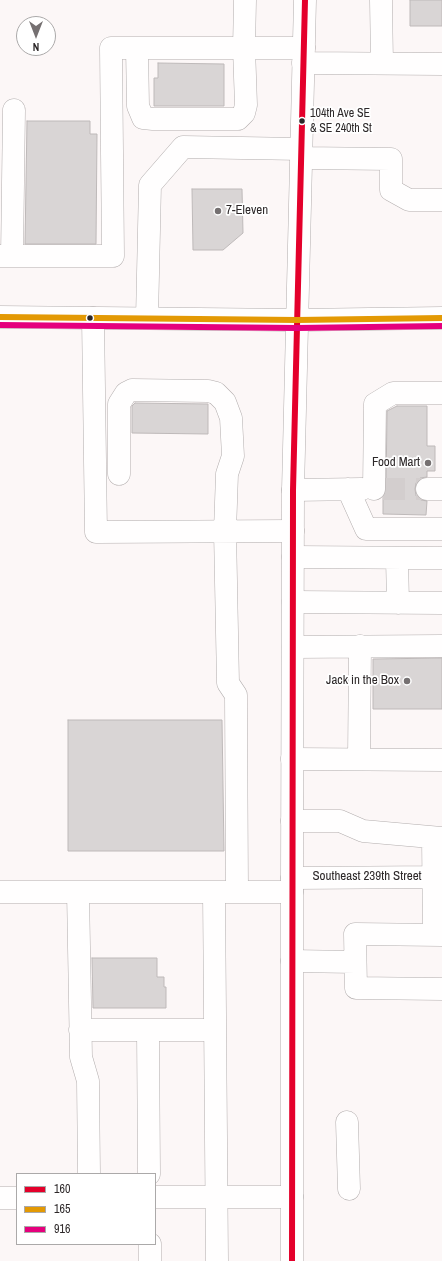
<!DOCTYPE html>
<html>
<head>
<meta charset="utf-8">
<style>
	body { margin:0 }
	#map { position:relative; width:442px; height:1261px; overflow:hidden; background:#fcf7f7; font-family:"Archivo Narrow",sans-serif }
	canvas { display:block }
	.legend { position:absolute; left:16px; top:1173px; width:140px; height:72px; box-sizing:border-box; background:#fff; border:1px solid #aba9a9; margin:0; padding:5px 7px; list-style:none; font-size:12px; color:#2d2829 }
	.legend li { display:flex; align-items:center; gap:8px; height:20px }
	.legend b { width:20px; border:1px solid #aba9a9 }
	.north { position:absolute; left:16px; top:16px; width:40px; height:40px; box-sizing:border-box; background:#fff; border:1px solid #aba9a9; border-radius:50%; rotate:180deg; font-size:11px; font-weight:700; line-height:16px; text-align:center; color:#2d2829 }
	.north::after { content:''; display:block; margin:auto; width:14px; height:18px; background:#757071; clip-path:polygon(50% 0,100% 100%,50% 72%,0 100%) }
</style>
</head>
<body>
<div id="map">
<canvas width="442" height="1261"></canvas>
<ul class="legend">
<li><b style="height:5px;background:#e4002b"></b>160</li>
<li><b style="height:5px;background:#e39904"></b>165</li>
<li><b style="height:5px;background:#e5007d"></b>916</li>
</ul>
<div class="north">N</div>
</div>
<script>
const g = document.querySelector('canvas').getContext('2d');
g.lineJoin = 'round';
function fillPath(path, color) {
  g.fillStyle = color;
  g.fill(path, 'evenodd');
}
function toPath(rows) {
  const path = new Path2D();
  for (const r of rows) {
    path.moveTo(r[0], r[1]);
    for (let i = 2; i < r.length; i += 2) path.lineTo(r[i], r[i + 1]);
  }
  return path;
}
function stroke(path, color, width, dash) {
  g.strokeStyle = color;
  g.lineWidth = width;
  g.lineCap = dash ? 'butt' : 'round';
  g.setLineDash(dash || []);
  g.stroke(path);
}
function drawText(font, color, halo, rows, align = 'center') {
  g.font = font + ' "Archivo Narrow",sans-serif';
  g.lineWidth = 3.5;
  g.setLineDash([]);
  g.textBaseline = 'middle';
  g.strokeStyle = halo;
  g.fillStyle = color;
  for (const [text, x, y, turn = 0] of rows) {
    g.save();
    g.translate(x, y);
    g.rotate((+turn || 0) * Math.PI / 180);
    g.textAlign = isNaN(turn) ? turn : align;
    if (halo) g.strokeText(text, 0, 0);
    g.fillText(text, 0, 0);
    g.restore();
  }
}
const building = toPath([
	[410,0,442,0,442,26,410,26,410,0],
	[158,63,224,64,224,106,154,106,154,78,158,78,158,63],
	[27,121,90,121,90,134,97,134,96,244,25,244,27,121],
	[192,189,242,189,243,233,223,250,193,250,192,189],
	[135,403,208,404,208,434,132,433,132,406,135,403],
	[397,406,427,406,427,446,435,446,435,471,427,471,427,477,420,478,416,483,415,489,416,496,421,500,427,501,426,515,383,514,383,497,386,489,387,411,397,406],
	[442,658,442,709,373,709,373,659,442,658],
	[68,720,222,720,224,851,68,851,68,720],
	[92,958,157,958,157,977,164,977,164,987,166,987,166,1008,93,1008,92,958]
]);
const minorTunnel = toPath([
	[383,489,427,489]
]);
const minor = toPath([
	[245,0,244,48,304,48],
	[381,0,382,63],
	[303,63,442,64],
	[301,158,391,159,391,190,409,200,442,200],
	[0,256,113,256,111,48,244,48,246,105,244,113,238,119,153,119,143,118,138,106,137,48],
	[12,256,14,110],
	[93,318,96,532,293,531],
	[147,318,150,185,183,147,301,149],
	[119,474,119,404,126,393,132,390,208,391,216,393,225,402,231,418,233,456,227,474,225,531,228,683,236,695,237,892],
	[348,489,366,529,442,529],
	[374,489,375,404,393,393,442,393],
	[427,489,442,489],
	[293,490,362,489],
	[293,557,442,558],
	[397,558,398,603],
	[293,602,442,603],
	[293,647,442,646],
	[292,759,442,760],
	[359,759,360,646],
	[292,821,340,821,363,831,442,838],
	[433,838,434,935],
	[292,878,442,877],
	[0,892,292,892],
	[78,892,81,1057,88,1081,89,1174],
	[214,892,217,1261],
	[442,935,355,934,356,988,442,989],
	[292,961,355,962],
	[80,1030,215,1030],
	[148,1030,149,1174],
	[347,1122,349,1189],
	[155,1197,292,1197],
	[0,1198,17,1198],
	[150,1244,150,1261]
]);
const major = toPath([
	[0,317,297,320,442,318],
	[292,1261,292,878,293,490,305,0]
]);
const bus1 = toPath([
	[292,1261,293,490,305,0]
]);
const bus2 = toPath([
	[0,317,297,320,442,318]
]);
const bus3 = toPath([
	[0,325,297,328,442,326]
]);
const markers = [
	[302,121,3.5,"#2d2829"],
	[218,211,4,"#757071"],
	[90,318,3.5,"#2d2829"],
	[428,463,4,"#757071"],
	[407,681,4,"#757071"]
];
const busNames = [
	["104th Ave SE",310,114],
	["& SE 240th St",310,129]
];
const poiNames = [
	["7-Eleven",226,211,"left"],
	["Food Mart",420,463],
	["Jack in the Box",399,681]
];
const streetNames = [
	["Southeast 239th Street",367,877]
];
fillPath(building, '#d9d5d5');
stroke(building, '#beb9b9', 1);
stroke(minorTunnel, '#d3cece', 22, [22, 11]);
stroke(minor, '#b2adad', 23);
stroke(major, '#b2adad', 23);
stroke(minor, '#fffefe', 22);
stroke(major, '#fffefe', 22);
stroke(bus1, '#e4002b', 6);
stroke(bus2, '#e39904', 6);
stroke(bus3, '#e5007d', 6);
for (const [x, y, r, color] of markers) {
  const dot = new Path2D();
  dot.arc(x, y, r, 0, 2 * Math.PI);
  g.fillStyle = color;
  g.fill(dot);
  stroke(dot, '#fff', 1.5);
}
drawText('12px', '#2d2829', '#fff', busNames, 'left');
drawText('13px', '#2d2829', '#fff', poiNames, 'right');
drawText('13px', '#2d2829', '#fff', streetNames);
</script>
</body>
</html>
